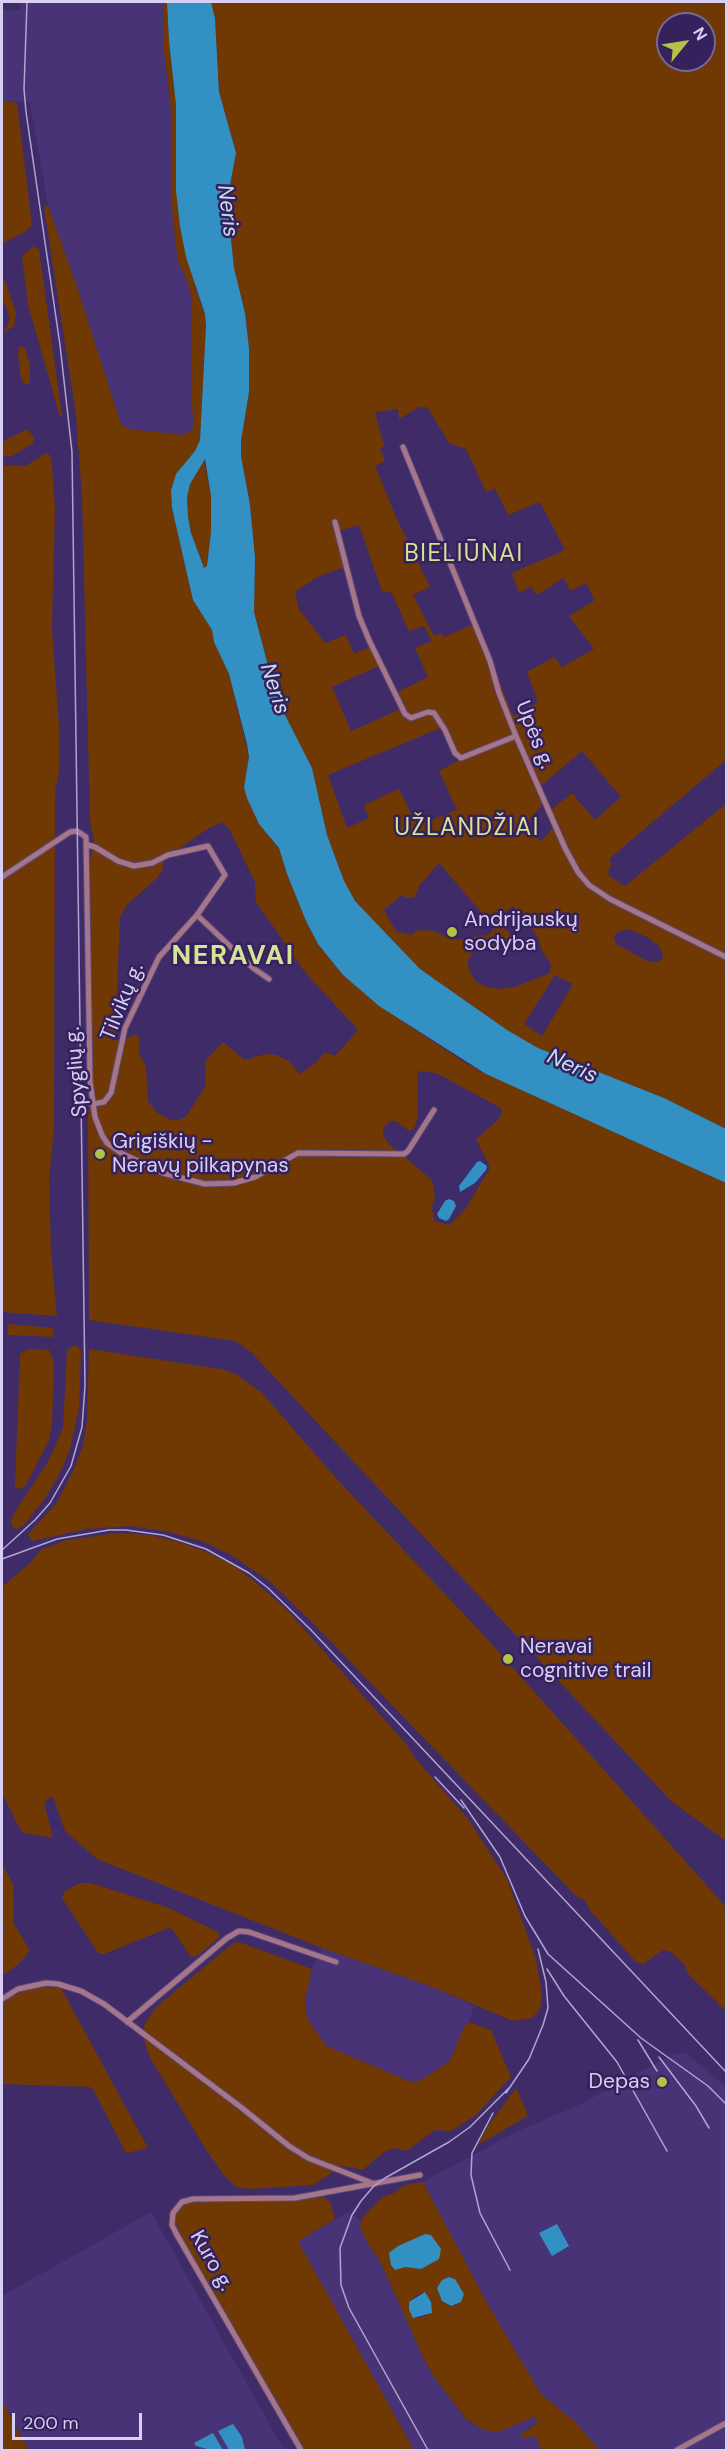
<!DOCTYPE html>
<html>
<head>
<meta charset="utf-8">
<style>
	body { margin:0 }
	#map { position:relative; width:728px; height:2452px; overflow:hidden; background:#3f2b68; font-family:"DM Sans",sans-serif }
	canvas { display:block }
	.frame { position:absolute; inset:0; border:3px solid #d7cff4; pointer-events:none }
	.north { position:absolute; left:656px; top:12px; width:60px; height:60px; box-sizing:border-box; background:#35215c; border:2px solid #766799; border-radius:50%; rotate:60deg; font-size:16px; font-weight:700; line-height:24px; text-align:center; color:#d7cff4 }
	.north::after { content:''; display:block; margin:auto; width:21px; height:27px; background:#b4c24a; clip-path:polygon(50% 0,100% 100%,50% 72%,0 100%) }
	.scale { position:absolute; left:12px; top:2413px; width:130px; height:27px; box-sizing:border-box; border:3px solid #d7cff4; border-top:0; padding-left:8px; font-size:18px; line-height:21px; white-space:nowrap; color:#d7cff4; -webkit-text-stroke:4px #35215c; paint-order:stroke }
</style>
</head>
<body>
<div id="map">
<canvas width="728" height="2452"></canvas>
<div class="frame"></div>
<div class="north">N</div>
<div class="scale">200 m</div>
</div>
<script>
const g = document.querySelector('canvas').getContext('2d');
g.lineJoin = 'round';
function fillPath(path, color) {
  g.fillStyle = color;
  g.fill(path, 'evenodd');
}
function toPath(rows) {
  const path = new Path2D();
  for (const r of rows) {
    path.moveTo(r[0], r[1]);
    for (let i = 2; i < r.length; i += 2) path.lineTo(r[i], r[i + 1]);
  }
  return path;
}
function stroke(path, color, width, dash) {
  g.strokeStyle = color;
  g.lineWidth = width;
  g.lineCap = dash ? 'butt' : 'round';
  g.setLineDash(dash || []);
  g.stroke(path);
}
function drawText(font, color, halo, rows, align = 'center') {
  g.font = font + ' "DM Sans",sans-serif';
  g.lineWidth = 5;
  g.setLineDash([]);
  g.textBaseline = 'middle';
  g.strokeStyle = halo;
  g.fillStyle = color;
  for (const [text, x, y, turn = 0] of rows) {
    g.save();
    g.translate(x, y);
    g.rotate((+turn || 0) * Math.PI / 180);
    g.textAlign = isNaN(turn) ? turn : align;
    if (halo) g.strokeText(text, 0, 0);
    g.fillText(text, 0, 0);
    g.restore();
  }
}
const built = toPath([
	[20,2,164,2,164,50,171,110,171,197,175,239,178,262,188,282,191,296,191,398,194,425,192,430,184,435,128,429,121,424,77,287,48,205,30,103,2,100,2,8,7,11,20,10],
	[322,1948,430,1986,474,2006,469,2022,464,2027,450,2061,418,2082,409,2081,326,2046,307,2018,305,1999,312,1969],
	[685,2052,726,2087,726,2450,677,2450,675,2447,671,2450,600,2450,574,2421,541,2394,486,2301,423,2182,520,2130,577,2106,674,2054],
	[350,2211,360,2221,368,2244,380,2261,428,2368,466,2420,475,2426,498,2432,536,2416,538,2421,526,2430,526,2438,536,2436,541,2450,414,2450,297,2241],
	[151,2212,284,2450,29,2450,2,2400,2,2296]
]);
const green = toPath([
	[164,2,167,2,169,41,176,105,176,191,195,287,205,314,206,326,200,440,195,451,176,474,171,490,172,508,193,600,212,630,214,642,229,674,249,757,244,787,268,835,279,848,287,874,306,921,318,944,343,975,379,1006,464,1062,486,1074,726,1183,726,1841,671,1801,251,1352,235,1341,89,1320,88,1111,92,1083,90,861,94,842,90,820,82,496,76,415,44,207,48,205,77,287,121,424,128,429,184,435,192,430,194,425,191,398,191,296,188,282,178,262,175,239,171,197,171,110,164,50],
	[222,822,230,830,255,882,256,902,304,971,358,1030,335,1056,325,1052,317,1062,300,1074,289,1061,276,1055,266,1054,245,1060,223,1042,205,1061,206,1085,186,1117,179,1120,171,1120,156,1112,148,1101,146,1067,139,1053,139,1035,133,1035,119,1042,115,1037,120,917,127,905,156,879,162,871,165,853,180,848,209,828],
	[421,1071,436,1073,501,1108,502,1111,499,1119,476,1139,489,1165,489,1170,464,1211,449,1225,434,1221,432,1207,435,1195,432,1180,389,1144,383,1135,383,1128,390,1121,396,1121,409,1131,414,1129,418,1116,417,1074],
	[211,2,726,2,726,760,609,859,611,864,608,875,625,886,726,804,726,1129,664,1098,538,1048,507,1030,420,969,355,901,344,881,327,835,312,768,286,717,273,685,254,612,255,558,250,505,241,456,241,441,249,392,249,348,245,313,234,268,227,201,236,153,219,92,215,19],
	[668,24,704,24,704,60,668,60],
	[419,407,427,407,449,443,466,449,486,492,495,488,508,515,540,502,565,550,512,573,519,593,531,587,537,595,563,578,571,591,586,583,595,600,569,616,594,649,562,667,554,657,527,672,538,702,513,716,477,623,444,637,442,633,434,636,413,595,430,587,396,517,375,466,385,461,380,448,384,446,375,412,398,409,399,419],
	[359,525,382,591,392,593,409,631,424,626,432,641,415,648,428,677,396,693,403,708,351,731,332,687,379,666,370,647,354,654,346,635,325,643,299,609,295,592,319,576,348,566,339,531],
	[445,726,460,760,439,771,457,810,421,824,413,818,399,789,364,805,369,818,347,828,328,775],
	[582,751,621,797,595,820,572,793,551,810,553,828,541,841,523,827,542,805,536,790],
	[439,863,493,926,493,930,490,934,457,940,450,939,434,931,418,930,411,935,396,931,384,910,402,895,407,898,415,897,419,886],
	[513,906,537,936,543,953,551,964,550,971,548,974,515,987,500,989,488,987,476,982,469,970,468,961,473,952,481,948,509,952,516,941,497,919],
	[628,929,647,937,660,947,663,957,660,961,649,962,616,944,614,937,616,933],
	[555,975,573,984,542,1036,524,1024],
	[2,100,17,103,32,225,26,231,2,244],
	[34,246,39,250,62,415,60,417,28,305,22,256],
	[2,278,6,283,16,313,14,326,4,333,10,320,8,311,2,298],
	[22,346,26,350,30,366,30,383,26,385,21,379,18,353,19,347],
	[27,429,34,437,33,443,12,456,2,457,2,442],
	[46,453,50,455,52,466,55,508,52,628,59,727,59,770,55,792,54,1130,49,1179,51,1251,57,1316,2,1312,2,466,26,466],
	[204,459,211,496,211,532,207,566,204,568,191,533,188,517,187,497,190,484],
	[8,1324,53,1328,53,1337,8,1335],
	[75,1345,81,1350,79,1408,70,1449,60,1473,46,1497,24,1525,17,1529,13,1528,11,1522,14,1513,48,1462,63,1428,67,1350],
	[28,1349,49,1350,54,1361,52,1426,49,1440,26,1485,21,1489,16,1488,15,1484,20,1354],
	[89,1349,226,1370,239,1376,262,1393,336,1478,490,1642,726,1907,726,2011,689,1975,684,1964,671,1952,663,1950,643,1964,636,1962,589,1909,585,1900,577,1897,309,1619,269,1581,233,1556,202,1541,165,1531,129,1526,87,1529,32,1541,28,1534,56,1504,73,1471,83,1446,87,1419],
	[117,1533,150,1535,179,1542,207,1552,234,1566,254,1581,287,1610,407,1745,415,1758,468,1819,507,1879,536,1959,542,1995,540,2009,532,2018,513,2021,430,1986,322,1948,97,1859,65,1831,54,1799,51,1797,44,1803,53,1838,24,1833,20,1829,2,1793,2,1587,30,1563,42,1549,67,1540],
	[2,1864,13,1884,14,1924,29,1949,27,1954,19,1964,2,1976],
	[80,1883,91,1883,169,1908,220,1933,219,1937,199,1955,191,1957,172,1929,169,1928,104,1954,99,1954,62,1898,65,1891],
	[239,1942,312,1969,305,1999,307,2018,326,2046,409,2081,418,2082,450,2061,464,2027,469,2022,491,2030,511,2077,476,2115,451,2131,435,2130,407,2151,395,2148,384,2152,363,2170,342,2166,313,2185,249,2189,236,2187,226,2178,207,2151,150,2058,144,2040,144,2025,156,2007,233,1943],
	[45,1987,61,1988,148,2148,126,2153,93,2089,90,2087,2,2084,2,2004,11,1997,26,1990],
	[516,2088,527,2112,526,2117,478,2145,488,2126],
	[423,2182,486,2301,541,2394,574,2421,600,2450,541,2450,536,2436,522,2438,521,2435,537,2423,536,2416,498,2432,484,2430,467,2420,434,2377,424,2359,380,2261,368,2244,360,2226,363,2216,383,2197,394,2193,404,2185],
	[407,2242,435,2261,421,2269,403,2267,389,2255,398,2246],
	[453,2277,462,2291,458,2305,448,2306,437,2288,446,2278],
	[425,2292,431,2302,428,2315,419,2318,412,2316,408,2305,415,2296],
	[325,2197,331,2204,335,2219,298,2241,414,2450,305,2450,181,2236,175,2220,175,2214,181,2206,190,2203],
	[2,2400,15,2426,29,2450,2,2450]
]);
const water = toPath([
	[167,2,211,2,215,19,219,92,236,153,227,201,234,268,245,313,249,348,249,392,241,441,241,456,250,505,255,558,254,612,273,685,286,717,312,768,327,835,344,881,355,901,420,969,507,1030,538,1048,664,1098,726,1129,726,1183,486,1074,379,1006,343,975,318,944,306,921,287,874,279,848,259,824,247,798,244,787,249,757,247,744,229,674,214,642,212,630,193,600,172,508,171,490,176,474,195,451,200,440,206,326,205,314,186,257,180,226,176,191,176,105,169,41],
	[205,459,211,496,211,532,207,566,204,568,191,533,188,517,187,497,190,484],
	[480,1161,487,1166,486,1170,475,1183,460,1192,459,1186,477,1162],
	[449,1199,454,1201,456,1206,449,1219,446,1221,439,1218,437,1214,445,1201],
	[557,2224,569,2246,552,2256,539,2233],
	[425,2234,431,2235,441,2249,439,2259,421,2269,405,2267,395,2270,391,2265,389,2253,398,2246],
	[449,2277,455,2279,464,2294,461,2302,451,2306,442,2301,437,2288,442,2280],
	[425,2292,431,2302,432,2313,413,2318,409,2310,409,2302],
	[233,2424,242,2437,245,2450,229,2450,218,2431],
	[213,2433,223,2450,211,2450,196,2446,194,2443]
]);
const minor = toPath([
	[403,447,490,661,499,693,516,736,565,848,578,872,589,885,610,899,726,957],
	[335,522,359,616,369,640,405,714,411,718,428,712,434,713,445,730,455,753,461,758,516,736],
	[88,845,95,847,118,861,134,866,152,863,168,855,208,846,225,875,197,915,159,957,125,1028,111,1093,104,1102,92,1104],
	[2,877,70,832,77,831,86,837,90,1081,95,1117,102,1135,107,1143,121,1153,163,1173,205,1184,234,1183,255,1177,298,1153,404,1154,408,1151,434,1110],
	[197,915,253,968,269,979],
	[2,1999,18,1989,46,1983,58,1984,81,1991,104,2004,242,2108,289,2146,308,2158,372,2183],
	[127,2022,227,1938,239,1931,249,1932,336,1962],
	[301,2450,177,2235,172,2225,173,2213,182,2202,193,2199,295,2198,420,2175],
	[677,2450,726,2423]
]);
const rail = toPath([
	[2,1550,35,1520,50,1503,71,1466,82,1427,85,1386,72,452,60,345,26,112,24,89,27,2],
	[2,1559,57,1539,109,1530,126,1530,163,1535,206,1549,249,1573,268,1588,311,1630,726,2072],
	[435,1777,464,1808],
	[461,1800,500,1857,525,1916,548,1954,641,2038,708,2086,726,2104],
	[547,1969,564,1996,617,2062,667,2151],
	[638,2040,657,2071],
	[659,2057,696,2106,709,2128],
	[506,2093,529,2059,543,2025,548,2008,546,1982,538,1949],
	[493,2113,472,2153,471,2175,480,2213,510,2270],
	[428,2450,349,2308,341,2285,340,2248,352,2215,361,2201,373,2187,385,2178,449,2142,470,2127,511,2086]
]);
const markers = [
	[452,932,6,"#b4c24a"],
	[100,1154,6,"#b4c24a"],
	[508,1659,6,"#b4c24a"],
	[662,2082,6,"#b4c24a"]
];
const streetNames = [
	["Upės g.",534,735,68],
	["Tilvikų g.",123,1002,-68],
	["Spyglių g.",77,1072,-95],
	["Kuro g.",211,2261,60]
];
const poiNames = [
	["Andrijauskų",464,920],
	["sodyba",464,944],
	["Grigiškių -",112,1142],
	["Neravų pilkapynas",112,1166],
	["Neravai",520,1647],
	["cognitive trail",520,1671],
	["Depas",650,2082,"right"]
];
const waterNames = [
	["Neris",227,211,83],
	["Neris",274,689,72],
	["Neris",572,1067,24]
];
const quarterNames = [
	["BIELIŪNAI",464,555],
	["UŽLANDŽIAI",467,829]
];
const districtNames = [
	["NERAVAI",233,957]
];
fillPath(built, '#493377');
fillPath(green, '#703904');
fillPath(water, '#3291c2');
stroke(minor, '#5a4981', 7);
stroke(minor, '#a67688', 5);
stroke(rail, '#b1a6d1', 1.5);
for (const [x, y, r, color] of markers) {
  const dot = new Path2D();
  dot.arc(x, y, r, 0, 2 * Math.PI);
  g.fillStyle = color;
  g.fill(dot);
  stroke(dot, '#35215c', 2);
}
drawText('21px', '#d7cff4', '#35215c', streetNames);
drawText('21px', '#d7cff4', '#35215c', poiNames, 'left');
drawText('italic 22px', '#c6dfef', '#35215c', waterNames);
g.letterSpacing = '1.5px';
drawText('24px', '#d6e294', '#35215c', quarterNames);
g.letterSpacing = '0px';
g.letterSpacing = '1.5px';
drawText('bold 27px', '#d6e294', '#35215c', districtNames);
g.letterSpacing = '0px';
</script>
</body>
</html>
